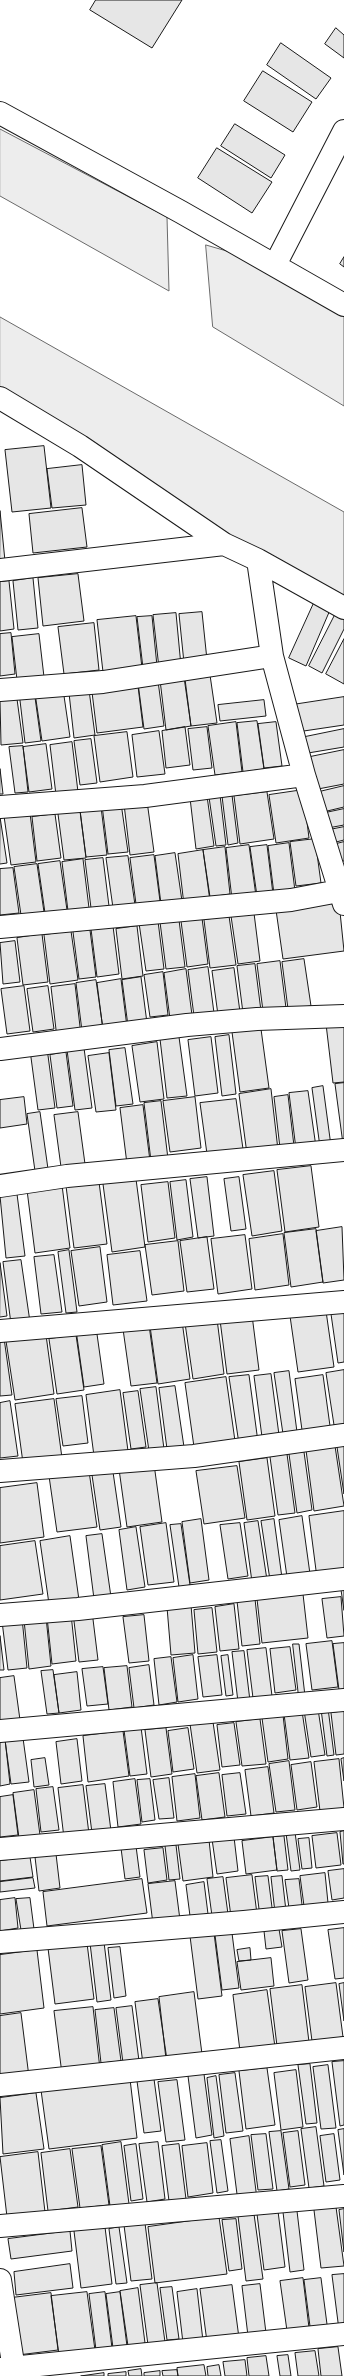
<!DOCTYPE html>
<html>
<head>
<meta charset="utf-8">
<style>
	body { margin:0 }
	canvas { display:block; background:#fff }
</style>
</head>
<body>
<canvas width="344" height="2376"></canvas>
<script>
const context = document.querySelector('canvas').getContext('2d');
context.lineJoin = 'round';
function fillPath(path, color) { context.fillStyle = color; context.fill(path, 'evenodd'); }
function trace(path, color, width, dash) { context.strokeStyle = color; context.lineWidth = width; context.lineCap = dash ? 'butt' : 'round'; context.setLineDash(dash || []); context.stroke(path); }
const built = new Path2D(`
	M0,129L167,217L169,291L0,196Z
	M206,245L275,265L344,305V406L213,327Z
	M0,317L344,512V608L0,398Z`);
const building = new Path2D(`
	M96,0H182L152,48L90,10Z
	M336,28L344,35V58L325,44Z
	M281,43L331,78L316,99L267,65Z
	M263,71L312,102L293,132L244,101Z
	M235,124L285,155L271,178L221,146Z
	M217,148L272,182L252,213L198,178Z
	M344,257V267L340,264Z
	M44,446L51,508L12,512L5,450Z
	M82,465L86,505L52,508L47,469Z
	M82,508L87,547L33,553L29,514Z
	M0,511L5,561H0Z
	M78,574L84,621L43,626L38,578Z
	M33,578L38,628L18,630L13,581Z
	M9,581L14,629L0,631V582Z
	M314,603L330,610L306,666L289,658Z
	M202,612L207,660L184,663L179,614Z
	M176,613L181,666L159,668L153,615Z
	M336,613L344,618V629L322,673L309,666Z
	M136,616L142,668L103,672L97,620Z
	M152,616L157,666L143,668L137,617Z
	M94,623L99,670L64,674L58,627Z
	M11,633L15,674L0,676V634Z
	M39,634L44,677L17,680L12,637Z
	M344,639V684L326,674Z
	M210,675L217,723L191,726L185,679Z
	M184,677L191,726L166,730L160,680Z
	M158,681L164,726L144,729L138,683Z
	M138,686L143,727L97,733L92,692Z
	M63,689L70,737L42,741L35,693Z
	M34,690L41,741L25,743L19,692Z
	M89,690L95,735L74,738L69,693Z
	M344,697V725L297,732L292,705Z
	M17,699L23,743L1,745L0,701Z
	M264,700L266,716L220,721L218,705Z
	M257,721L264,769L243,772L237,723Z
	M236,722L242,772L215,775L208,726Z
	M276,722L282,766L264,768L258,724Z
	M185,727L190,765L166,768L162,731Z
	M207,727L212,768L193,770L188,729Z
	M344,729V747L308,753L305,737Z
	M159,731L165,774L137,777L132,735Z
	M127,732L133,777L100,782L94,736Z
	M91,739L97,783L80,785L74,741Z
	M72,742L78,792L56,795L50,745Z
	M46,744L52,789L29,792L23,747Z
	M23,746L28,792L15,793L9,747Z
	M344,750V784L318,789L310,757Z
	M0,769L3,794H0Z
	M344,786V807L323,812L319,792Z
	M303,790L309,838L276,843L269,795Z
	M267,792L274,839L240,844L234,796Z
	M220,795L226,845L216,846L209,797Z
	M232,795L238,843L228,845L222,796Z
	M207,796L214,846L196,849L190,798Z
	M147,801L154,852L130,855L124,804Z
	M121,803L128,852L108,854L102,805Z
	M101,807L107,855L86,857L80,810Z
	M344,809V825L328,828L325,813Z
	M80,811L86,858L64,860L58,814Z
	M30,813L36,862L11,865L4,816Z
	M55,814L61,858L37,861L32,817Z
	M0,817L7,863L0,864Z
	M344,827V840L332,843L329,830Z
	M315,839L321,883L296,886L290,842Z
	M344,842V861L339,862L336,844Z
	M289,843L295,891L274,894L268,846Z
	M249,845L256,896L232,899L226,848Z
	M267,845L273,894L257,896L250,847Z
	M225,847L230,894L210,897L203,850Z
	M203,850L210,901L184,905L178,854Z
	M175,853L182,901L161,904L155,856Z
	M154,855L160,901L136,904L130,858Z
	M128,856L135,905L113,908L106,858Z
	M103,858L109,906L91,908L85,860Z
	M83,859L89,908L68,911L62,862Z
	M60,861L67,910L45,913L38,864Z
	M37,864L44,912L21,915L14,867Z
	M13,868L19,913L0,915V869Z
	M339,902L344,951L283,959L276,910Z
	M254,913L260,961L238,964L231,916Z
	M229,916L236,965L210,968L204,920Z
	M202,918L208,964L187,967L181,921Z
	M179,920L185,967L166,969L160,922Z
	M158,921L164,969L146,971L139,923Z
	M113,926L119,974L97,977L91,929Z
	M137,926L143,976L122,979L116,929Z
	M90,930L96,977L79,979L73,932Z
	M71,931L78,980L50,984L44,935Z
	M42,934L48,982L23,985L17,938Z
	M15,941L20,982L3,984L0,943Z
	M304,959L311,1006L288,1009L282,962Z
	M280,961L286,1008L263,1011L257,964Z
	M255,964L261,1011L243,1013L237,966Z
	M208,967L214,1013L194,1016L188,970Z
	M234,968L240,1012L218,1015L212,971Z
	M186,969L192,1015L170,1019L164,973Z
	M163,972L168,1015L150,1017L144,975Z
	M141,977L147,1023L128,1026L122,980Z
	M121,979L127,1027L103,1030L97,983Z
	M96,980L103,1029L82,1031L76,983Z
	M75,984L81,1035L57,1038L51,987Z
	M24,986L30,1031L7,1034L1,989Z
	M48,986L54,1029L33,1032L27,989Z
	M344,1022V1082L333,1083L326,1024Z
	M261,1029L269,1088L240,1092L232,1032Z
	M229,1035L236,1094L222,1096L215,1037Z
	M179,1037L187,1096L167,1098L160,1039Z
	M211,1037L218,1093L195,1096L188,1040Z
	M157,1042L164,1099L140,1102L132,1046Z
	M47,1048L55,1108L38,1110L30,1050Z
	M84,1048L92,1108L75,1110L67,1050Z
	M125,1048L133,1104L116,1106L109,1050Z
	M66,1052L73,1106L57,1108L50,1055Z
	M109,1053L116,1110L96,1112L88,1056Z
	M344,1083V1144H343L335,1084Z
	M323,1086L331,1146L320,1147L312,1088Z
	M271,1089L278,1150L247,1154L239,1094Z
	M308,1091L316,1147L296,1149L289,1093Z
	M288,1095L294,1146L280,1148L274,1097Z
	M24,1097L27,1124L0,1128V1100Z
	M195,1097L201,1148L170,1152L163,1101Z
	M236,1099L243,1149L207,1154L200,1103Z
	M161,1101L168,1159L151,1161L144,1103Z
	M143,1105L150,1161L127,1164L120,1108Z
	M40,1112L48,1169L35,1171L27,1114Z
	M78,1112L85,1164L61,1167L54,1115Z
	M311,1166L319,1227L285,1232L277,1170Z
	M274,1171L282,1231L252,1236L243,1175Z
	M207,1177L214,1236L198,1238L190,1179Z
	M239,1177L246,1229L231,1231L224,1179Z
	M136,1179L145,1247L112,1252L103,1184Z
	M186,1180L193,1237L177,1240L170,1182Z
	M99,1182L107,1244L74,1248L66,1186Z
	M168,1182L175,1238L148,1242L141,1185Z
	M62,1185L70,1248L35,1253L27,1190Z
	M17,1194L25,1256L6,1258L0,1196Z
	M342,1227L344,1280L323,1283L316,1231Z
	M316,1229L323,1282L291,1287L284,1233Z
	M283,1234L289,1285L255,1290L249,1239Z
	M245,1235L252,1289L218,1294L211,1239Z
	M207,1237L214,1289L187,1292L180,1241Z
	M178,1241L184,1291L152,1295L145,1245Z
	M100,1247L107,1302L79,1306L71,1251Z
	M69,1250L77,1312L66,1313L58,1252Z
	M140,1251L147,1301L113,1305L107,1255Z
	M54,1255L62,1312L41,1314L34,1257Z
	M21,1260L30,1322L11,1324L3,1262Z
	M0,1263L7,1316L0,1317Z
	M344,1305V1362L338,1363L330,1307Z
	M326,1311L334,1367L298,1372L290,1316Z
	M252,1315L259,1370L227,1374L220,1320Z
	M217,1319L224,1374L193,1379L185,1323Z
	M182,1321L190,1379L158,1384L150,1326Z
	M149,1325L157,1383L131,1386L123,1329Z
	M96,1327L104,1384L84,1387L76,1330Z
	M46,1335L54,1394L15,1400L6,1341Z
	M76,1335L84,1390L57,1394L49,1339Z
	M4,1338L12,1395L0,1396V1339Z
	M344,1370V1424L334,1425L326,1373Z
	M289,1371L297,1432L283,1434L274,1373Z
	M271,1374L279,1435L262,1437L254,1376Z
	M249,1375L258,1442L239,1444L229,1377Z
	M323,1375L330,1426L302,1430L295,1379Z
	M226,1377L235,1441L194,1447L185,1383Z
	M175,1386L184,1447L167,1449L159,1388Z
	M156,1387L164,1449L149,1451L140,1389Z
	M120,1390L128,1451L94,1456L86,1395Z
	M138,1391L146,1447L131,1449L123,1393Z
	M82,1396L88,1443L63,1446L56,1399Z
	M54,1399L62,1458L23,1463L15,1404Z
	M10,1401L18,1456L0,1458V1403Z
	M335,1446L344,1506L314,1511L306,1450Z
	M344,1446V1494L337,1447Z
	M304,1452L312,1510L297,1513L289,1454Z
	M287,1454L295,1513L278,1515L270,1457Z
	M267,1458L275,1516L247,1520L239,1462Z
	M154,1464L162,1522L127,1527L119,1469Z
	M237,1466L245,1518L204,1524L196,1471Z
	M89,1471L97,1527L57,1532L49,1476Z
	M113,1472L121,1527L100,1530L92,1475Z
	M37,1483L44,1537L0,1543V1488Z
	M344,1511V1574L317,1578L309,1516Z
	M302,1516L310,1574L287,1577L279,1520Z
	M201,1519L209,1580L190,1583L182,1522Z
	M274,1519L282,1578L270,1580L261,1521Z
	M258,1521L267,1580L252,1582L244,1523Z
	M166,1523L174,1582L148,1585L140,1527Z
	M240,1523L248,1576L228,1579L220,1525Z
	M181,1524L190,1585L179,1587L170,1525Z
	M136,1527L145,1587L127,1590L119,1530Z
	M102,1534L111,1597L94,1599L86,1536Z
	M70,1536L79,1600L49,1604L40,1541Z
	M35,1541L43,1594L0,1600V1546Z
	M341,1587H344V1610Z
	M303,1594L308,1638L262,1643L257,1599Z
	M341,1597L344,1636L327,1638L322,1599Z
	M255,1599L260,1644L242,1646L237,1601Z
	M234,1604L239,1649L220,1651L215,1607Z
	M191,1605L195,1653L171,1655L167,1607Z
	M212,1608L217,1652L198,1654L194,1610Z
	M92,1611L98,1660L79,1662L73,1613Z
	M71,1614L76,1661L52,1664L47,1617Z
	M144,1615L149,1661L129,1663L123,1617Z
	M46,1617L51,1666L29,1669L24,1620Z
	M22,1618L27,1668L8,1670L2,1621Z
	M0,1636L4,1670H0Z
	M332,1641L338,1687L312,1690L306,1644Z
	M344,1643V1690H339L333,1644Z
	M293,1644H299L305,1696L299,1697Z
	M290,1647L296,1690L275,1693L270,1649Z
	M266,1648L272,1696L253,1698L247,1650Z
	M244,1651L250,1701L238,1702L232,1652Z
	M193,1655L198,1699L178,1702L173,1658Z
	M217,1655L222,1695L203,1697L198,1657Z
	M228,1655L233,1695L226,1696L221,1656Z
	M171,1657L177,1702L159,1705L154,1659Z
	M149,1665L154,1705L134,1708L129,1668Z
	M127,1666L132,1707L109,1710L104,1668Z
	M103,1667L108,1704L87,1706L82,1669Z
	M53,1670L59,1713L47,1714L41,1671Z
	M77,1672L81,1710L59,1713L54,1675Z
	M14,1676L20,1720L0,1722V1678Z
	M328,1708L334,1755L327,1756L321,1709Z
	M318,1709L325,1755L311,1757L304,1710Z
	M302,1711L309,1758L290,1760L284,1714Z
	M344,1711V1754L336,1755L331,1713Z
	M283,1715L288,1759L268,1762L262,1718Z
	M260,1719L266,1764L242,1766L236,1722Z
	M213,1722L220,1770L197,1773L190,1724Z
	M234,1723L240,1765L222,1767L217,1725Z
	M141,1727L147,1774L130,1776L124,1730Z
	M166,1728L172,1774L151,1777L145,1730Z
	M188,1728L194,1769L173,1772L168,1731Z
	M123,1731L129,1776L88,1782L83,1736Z
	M23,1738L29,1782L11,1784L5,1740Z
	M5,1739L10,1784L0,1786V1740Z
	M77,1739L82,1781L61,1784L56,1742Z
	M45,1758L49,1785L34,1787L31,1760Z
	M344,1758V1781L341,1759Z
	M339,1759L344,1808L320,1811L314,1762Z
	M289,1761L295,1810L276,1812L269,1764Z
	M311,1762L317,1807L297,1810L291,1765Z
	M268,1767L274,1813L251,1816L245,1770Z
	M219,1773L225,1817L202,1820L196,1776Z
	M240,1773L246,1814L227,1816L222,1775Z
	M195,1774L200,1818L177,1821L172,1777Z
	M169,1778L174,1818L159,1819L153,1780Z
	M135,1779L141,1824L118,1827L113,1782Z
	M150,1779L155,1820L142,1822L137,1780Z
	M105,1784L111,1831L92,1833L86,1786Z
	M83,1785L89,1834L64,1838L58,1788Z
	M53,1787L59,1830L41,1832L36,1789Z
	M34,1790L40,1835L19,1838L13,1793Z
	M13,1795L18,1835L0,1837V1797Z
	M344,1831V1864H343L340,1832Z
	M295,1832L300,1870L291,1871L286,1833Z
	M337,1833L341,1865L316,1868L312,1836Z
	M284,1836L288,1870L277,1871L273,1837Z
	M234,1837L238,1871L217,1874L212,1839Z
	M273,1837L277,1870L246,1874L242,1841Z
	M309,1838L312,1868L302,1869L298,1839Z
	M209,1840L213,1877L183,1881L178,1844Z
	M176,1845L180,1879L169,1880L165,1846Z
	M136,1846L140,1877L125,1879L121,1848Z
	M163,1848L167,1880L148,1883L144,1850Z
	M56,1854L60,1888L39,1891L35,1857Z
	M30,1857L33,1877L0,1881V1861Z
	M344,1869V1898L332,1900L328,1871Z
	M325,1873L328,1903L304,1906L300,1876Z
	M252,1875L257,1914L231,1917L226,1878Z
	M268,1876L273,1915L260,1917L255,1877Z
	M282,1876L286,1911L275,1913L271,1877Z
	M223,1877L228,1914L212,1916L207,1879Z
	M33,1878L35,1888L0,1892V1882Z
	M142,1879L147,1913L47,1926L43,1892Z
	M299,1879L303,1913L290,1915L285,1880Z
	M175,1881L180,1920L153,1924L148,1884Z
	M204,1882L208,1914L190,1916L186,1885Z
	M15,1898L18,1928L0,1931V1900Z
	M30,1898L34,1929L21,1930L16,1899Z
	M344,1928V1978L335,1979L328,1930Z
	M279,1929L282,1947L266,1949L264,1931Z
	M301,1929L308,1980L289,1983L282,1931Z
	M214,1933L222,1996L198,1999L190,1936Z
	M232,1933L239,1988L222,1990L215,1935Z
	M104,1942L111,2000L97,2002L90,1943Z
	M87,1943L94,1999L55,2004L48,1948Z
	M120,1947L126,1996L114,1998L108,1948Z
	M250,1948L251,1960L239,1961L237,1950Z
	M37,1950L44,2008L0,2014V1955Z
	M271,1958L274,1986L241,1990L237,1962Z
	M336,1983L343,2037L312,2041L305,1987Z
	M344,1983V2021L339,1984Z
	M302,1985L309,2042L277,2046L270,1989Z
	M267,1990L275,2047L240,2051L233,1995Z
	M194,1992L202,2054L166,2059L159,1997Z
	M158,1999L167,2060L143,2064L135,2002Z
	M132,2006L139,2061L123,2063L116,2008Z
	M93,2007L100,2069L62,2074L54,2011Z
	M114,2008L121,2061L101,2063L95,2010Z
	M21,2013L29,2077L0,2080V2016Z
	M344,2061V2125L340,2126L332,2062Z
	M310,2064L317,2123L306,2124L298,2065Z
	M328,2065L336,2128L321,2129L313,2067Z
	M267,2068L275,2125L246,2129L239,2071Z
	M296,2070L303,2127L281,2130L274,2073Z
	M235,2073L243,2131L226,2133L219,2075Z
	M204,2074L212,2135L196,2138L188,2076Z
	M216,2076L224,2136L214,2138L207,2078Z
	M130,2079L137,2138L49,2149L41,2090Z
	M154,2079L161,2131L144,2133L137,2081Z
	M177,2080L185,2140L166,2142L158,2082Z
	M36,2093L44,2149L3,2154L0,2098Z
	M316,2127L324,2186L309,2188L301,2129Z
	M344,2129V2175L338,2130Z
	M281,2131L289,2189L277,2191L269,2132Z
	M298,2131L305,2185L290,2187L283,2133Z
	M266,2134L273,2189L258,2190L251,2135Z
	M334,2134L340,2180L326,2182L320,2136Z
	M249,2136L257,2199L238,2202L230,2139Z
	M221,2140L228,2191L217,2193L210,2141Z
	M121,2142L129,2204L110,2206L102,2145Z
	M158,2142L165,2199L147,2202L139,2144Z
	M207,2143L213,2193L188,2197L182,2146Z
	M136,2144L143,2199L131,2201L124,2146Z
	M179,2144L186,2199L169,2201L162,2146Z
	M101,2146L109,2205L80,2208L72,2149Z
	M70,2149L78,2207L48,2211L41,2153Z
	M38,2152L45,2212L7,2217L0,2157Z
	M336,2207L344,2266L321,2268L314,2210Z
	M344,2209V2252L339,2210Z
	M278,2211L285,2267L264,2270L257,2214Z
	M297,2211L304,2270L290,2272L283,2212Z
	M254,2214L263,2279L246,2281L238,2216Z
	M219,2217L227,2274L155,2283L148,2227Z
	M236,2219L242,2269L229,2271L222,2220Z
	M145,2223L152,2279L131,2281L124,2225Z
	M105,2227L112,2284L81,2288L74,2231Z
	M119,2227L127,2283L116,2284L109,2229Z
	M70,2231L72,2251L11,2259L8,2239Z
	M70,2264L73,2288L16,2295L14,2272Z
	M344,2274V2330H339L332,2275Z
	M303,2278L310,2336L288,2338L280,2281Z
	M321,2278L328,2332L311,2334L304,2280Z
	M157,2283L165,2342L148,2345L140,2285Z
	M260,2284L266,2333L248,2336L242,2286Z
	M232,2285L239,2338L207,2342L200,2289Z
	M172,2287L179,2339L167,2340L160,2288Z
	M138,2288L145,2343L128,2346L120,2291Z
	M197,2289L203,2341L183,2343L177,2292Z
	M87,2292L95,2350L59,2355L51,2296Z
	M105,2292L112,2348L96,2350L89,2294Z
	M120,2292L127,2346L113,2348L106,2294Z
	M51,2293L58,2350L18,2355L11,2298Z
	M338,2347L342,2376H321L318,2349Z
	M315,2351L319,2376H298L295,2353Z
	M288,2355L291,2376H280L277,2356Z
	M266,2356L269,2376H249L247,2358Z
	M245,2360L247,2376H225L223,2362Z
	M204,2365L206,2376H178L177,2368Z
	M219,2365L221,2376H208L207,2367Z
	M141,2369L142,2376H129L128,2371Z
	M177,2370L178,2376H163L162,2371Z
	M160,2371V2376H144V2373Z
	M126,2372V2376H108V2374Z
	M104,2373V2376H81Z`);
const minor = new Path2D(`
	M0,113L181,212L344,305
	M275,265L344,131
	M0,398L80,446L224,544L258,560L344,608
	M0,570L224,544
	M0,690L103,682L272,656L258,560
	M304,775L344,904
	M0,807L145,796L304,775L272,656
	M0,927L291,900L344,890
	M0,1049L187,1025L257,1019L344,1016
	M0,1186L67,1176L344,1150
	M0,1331L344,1302
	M0,1471L194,1456L344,1435
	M0,1615L78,1609L344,1579
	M0,1731L344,1700
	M0,1849L344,1819
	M0,1942L244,1922L344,1912
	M0,2085L344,2048
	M0,2226L344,2196
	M0,2280L15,2376
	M0,2369L344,2334`);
fillPath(built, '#ededed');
trace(built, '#6a6a6a', 1);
fillPath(building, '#e6e6e6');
trace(building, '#1a1a1a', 1);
trace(minor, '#1a1a1a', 24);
trace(minor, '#fff', 22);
</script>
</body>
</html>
